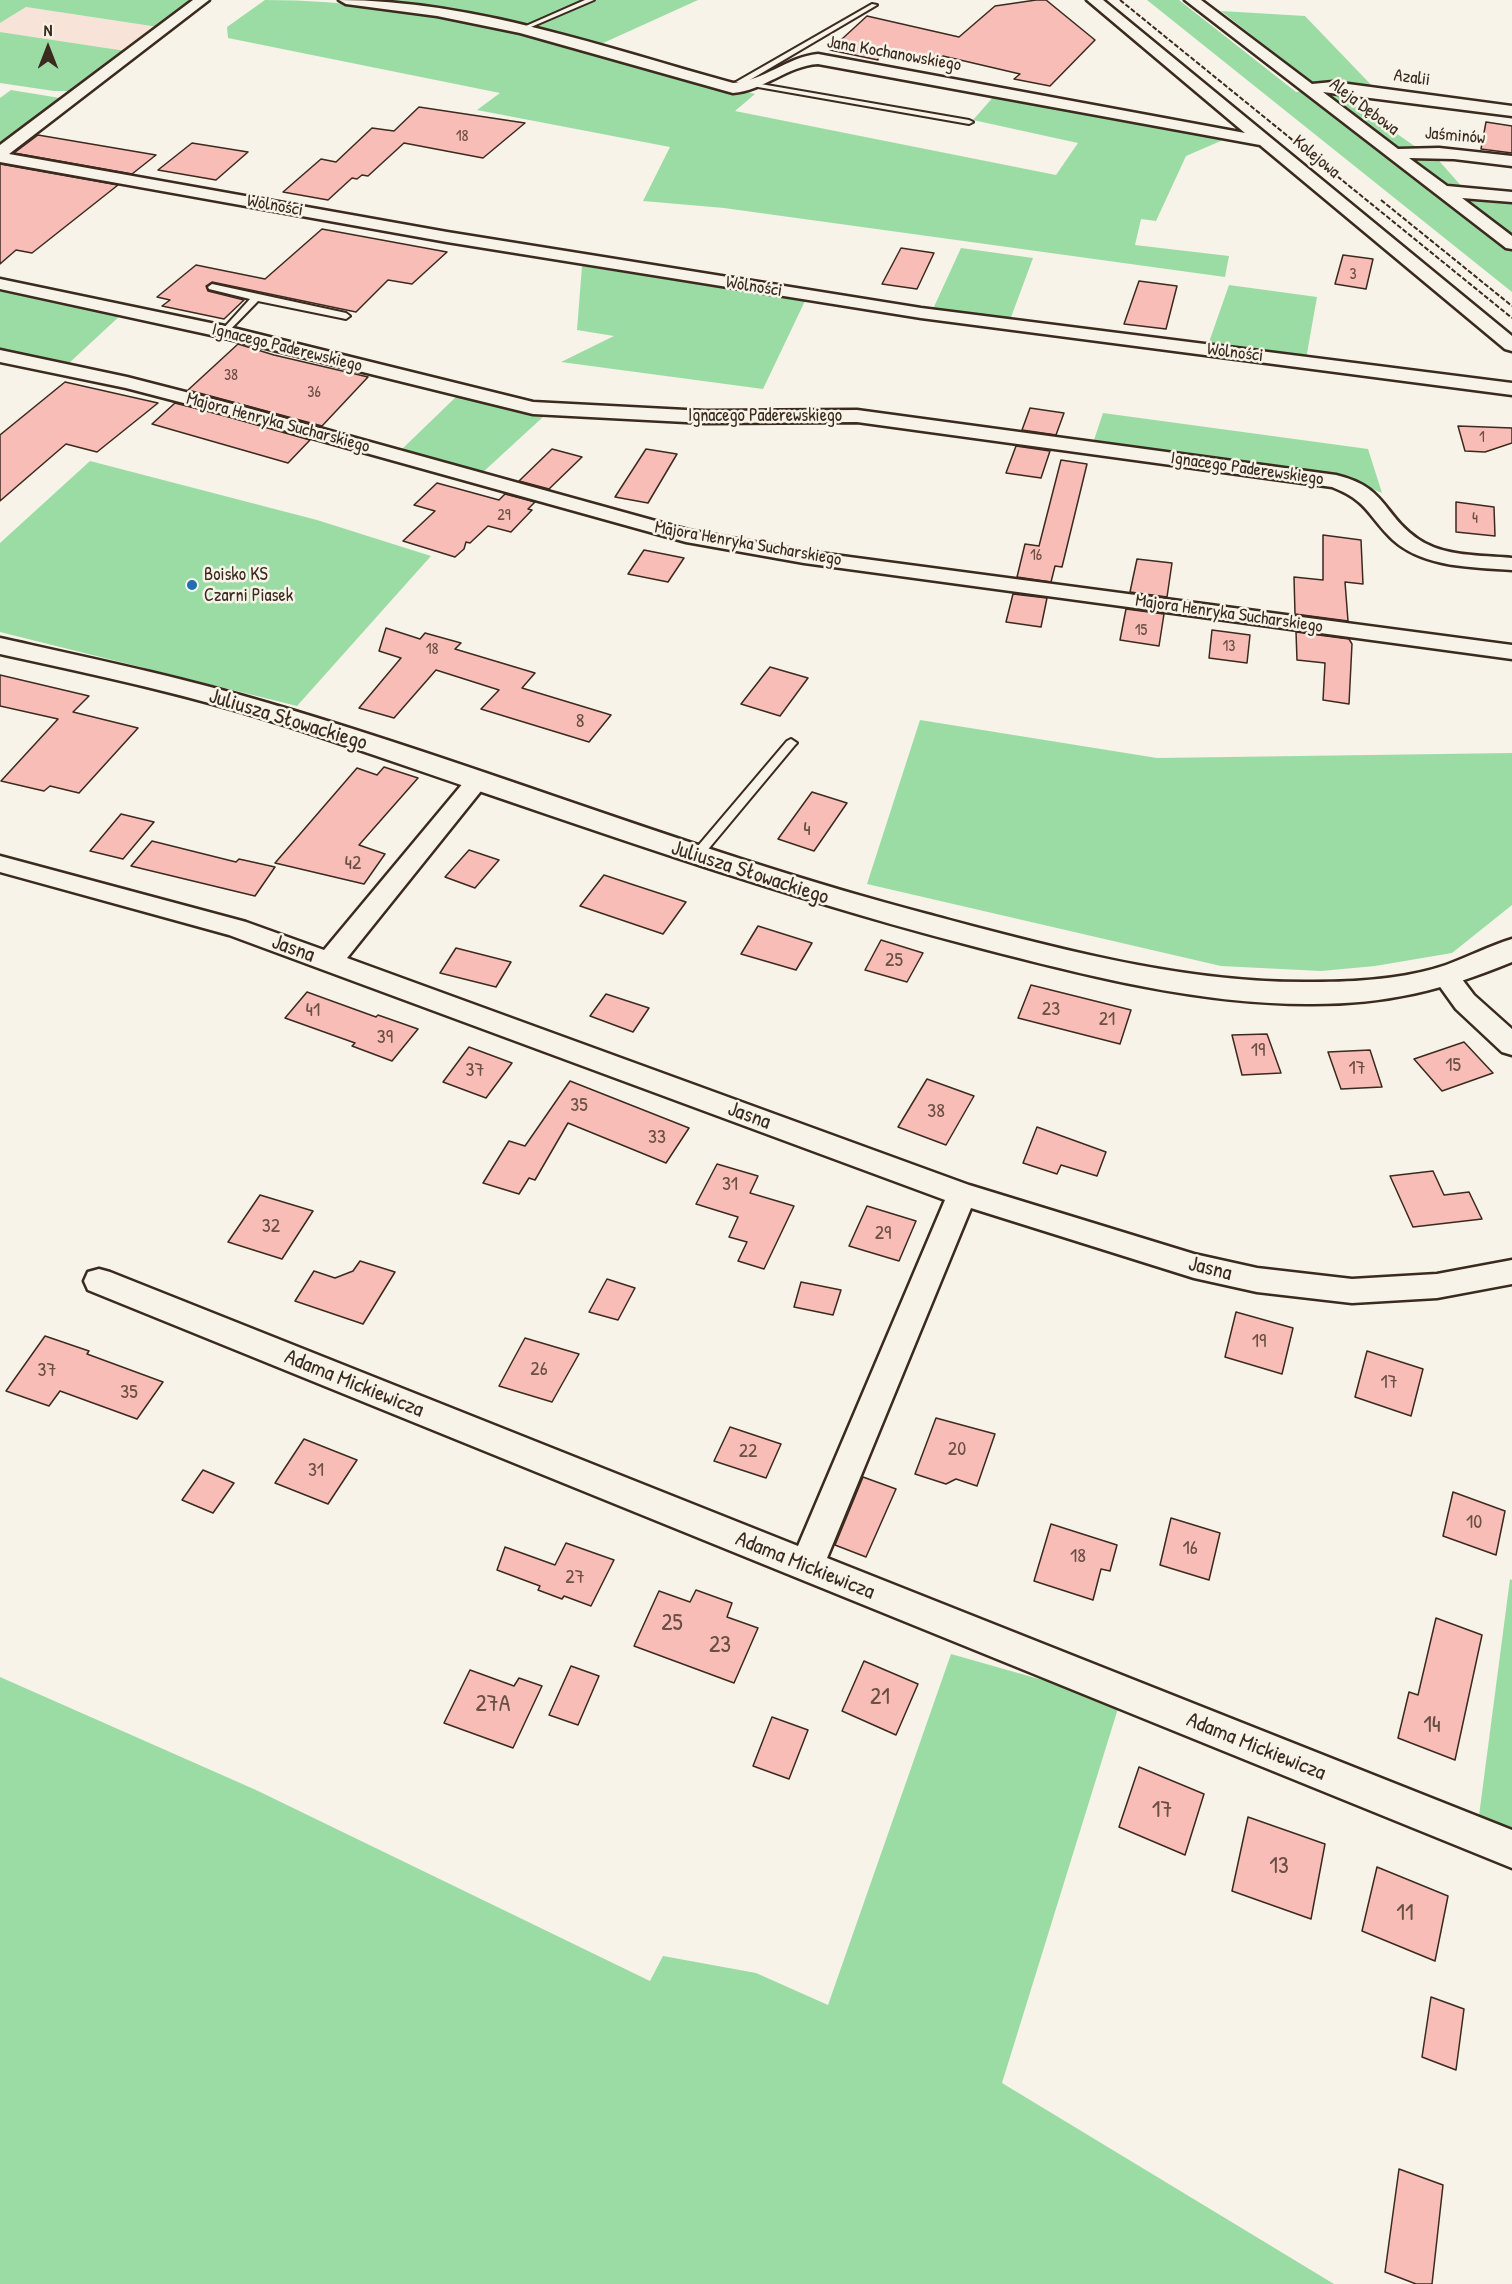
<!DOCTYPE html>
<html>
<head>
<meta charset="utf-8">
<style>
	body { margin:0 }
	#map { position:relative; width:1512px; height:2284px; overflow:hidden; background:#f7f3e8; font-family:"Patrick Hand",sans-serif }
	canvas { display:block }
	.north { position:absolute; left:18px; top:18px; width:60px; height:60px; -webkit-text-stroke:4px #f7f3e8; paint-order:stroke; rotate:0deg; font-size:16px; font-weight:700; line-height:24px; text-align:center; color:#3b2a1e }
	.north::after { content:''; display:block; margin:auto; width:21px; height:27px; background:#3b2a1e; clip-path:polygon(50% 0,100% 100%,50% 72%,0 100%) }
</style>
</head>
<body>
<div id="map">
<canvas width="1512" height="2284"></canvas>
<div class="north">N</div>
</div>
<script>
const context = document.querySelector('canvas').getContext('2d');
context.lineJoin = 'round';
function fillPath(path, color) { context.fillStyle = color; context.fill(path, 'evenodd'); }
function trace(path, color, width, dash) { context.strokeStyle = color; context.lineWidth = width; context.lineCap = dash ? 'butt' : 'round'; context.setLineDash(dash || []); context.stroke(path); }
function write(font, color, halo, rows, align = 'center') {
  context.font = font + ' "Patrick Hand",sans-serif'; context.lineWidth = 5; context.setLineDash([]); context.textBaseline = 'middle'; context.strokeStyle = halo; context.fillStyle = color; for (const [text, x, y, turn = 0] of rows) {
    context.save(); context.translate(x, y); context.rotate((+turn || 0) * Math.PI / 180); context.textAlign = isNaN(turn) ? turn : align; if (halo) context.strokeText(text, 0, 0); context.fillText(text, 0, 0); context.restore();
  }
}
const built = new Path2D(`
	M26,7L158,27L126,51L0,32V23Z`);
const green = new Path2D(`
	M0,0H194L158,27L26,7L0,23Z
	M265,0C432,0 595,52 755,94L735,111L1056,175L1078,143L973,120L995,95L1223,140L1186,156L1156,221L1141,219L1135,245L1229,256L1225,277L724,208L643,201L670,147L477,110L500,93L228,38L227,27Z
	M391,0H698L601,44Z
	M1147,0H1179L1296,92L1333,89L1413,145L1434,155L1463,188L1512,201V292Z
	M1221,11L1305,16L1377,91L1314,84Z
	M0,32L126,51L69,91H54L0,83Z
	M11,90L60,98L0,145V98Z
	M961,248L1033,258L1010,320L933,309Z
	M582,266L805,301L763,389L561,362L614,336L577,330Z
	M1229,285L1317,297L1306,359L1208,345Z
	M0,289L123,313L68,364L0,350Z
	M459,394L543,417L482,473L401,450Z
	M1103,413L1368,449L1382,493L1346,478L1093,443Z
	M90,461L317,520L431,556L297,706L0,632V543Z
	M920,720L1157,758L1512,753V905L1452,953L1375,966L1321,971L1221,966L867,884Z
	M1510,1579L1512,1580V1842L1477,1831Z
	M951,1654L1120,1702L1002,2083L1334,2284H0V1677L256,1790L650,1981L663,1956L756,1973L828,2005Z`);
const building = new Path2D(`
	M1036,0H1046L1095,40L1050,86L1014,79L1020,74L943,56L935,64L879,53L878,60L830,50L867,16L959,37L995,6Z
	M419,107L525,123L483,158L404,143L368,176L362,175L357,179L352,178L328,200L283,192L321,159L336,162L372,128L394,131Z
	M1486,122L1512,126V153L1481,149Z
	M38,135L156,155L132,174L14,153Z
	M192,143L248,152L216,180L158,170Z
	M0,164L118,185L32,253L16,250L0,264Z
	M322,229L447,252L412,284L388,280L356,312L212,282L206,286L208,291L244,300L224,319L162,306L170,300L157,297L196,265L265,279Z
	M901,248L934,253L917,289L882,284Z
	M1343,255L1373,259L1366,289L1335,284Z
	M1139,281L1177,286L1166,329L1124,324Z
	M238,344L274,355L368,377L322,426L188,390Z
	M65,382L158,403L97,452L66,444L0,501V435Z
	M175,403L225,416L310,440L288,463L152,424Z
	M1030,408L1064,413L1056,435L1022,430Z
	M1458,426L1512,428V443L1485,452L1465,451Z
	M1016,446L1050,451L1041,478L1006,473Z
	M552,449L582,457L549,489L519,481Z
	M646,449L677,454L648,503L615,497Z
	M1061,460L1087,464L1062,567L1055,566L1051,582L1017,577L1025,544L1039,546Z
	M437,483L499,500L505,494L535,502L528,509L532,510L511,532L488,526L470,543L466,542L464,549L455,557L403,541L435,511L414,505Z
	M1456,502L1494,507L1495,536L1456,532Z
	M1323,535L1361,540L1363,584L1345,582L1348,621L1295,614L1294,577L1323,580Z
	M644,550L684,558L668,582L628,574Z
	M1137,559L1172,563L1167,597L1130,592Z
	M1013,594L1047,598L1041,627L1006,622Z
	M1126,609L1164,614L1159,646L1120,640Z
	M386,628L420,639L425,633L461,643L455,649L535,673L522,688L611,715L589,742L481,709L499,690L436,670L394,718L359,708L401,658L379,651Z
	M1212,630L1250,635L1247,663L1209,658Z
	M1296,632L1349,639L1352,644L1349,704L1323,700L1325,663L1297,660Z
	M770,667L808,678L780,716L741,704Z
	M0,675L89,696L73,712L138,728L79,793L50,786L44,791L1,781L58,719L0,706Z
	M384,767L418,778L359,845L385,854L364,884L275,863L357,768L377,775Z
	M812,792L847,803L814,851L778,839Z
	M121,814L154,822L123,859L90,851Z
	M152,841L236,862L239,859L275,867L255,896L131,866Z
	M469,850L499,860L475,888L445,877Z
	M604,875L631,884L686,902L663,934L580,906Z
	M758,926L812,943L796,970L741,954Z
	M881,940L923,953L907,982L865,970Z
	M456,948L511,962L496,987L440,973Z
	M1031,985L1131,1010L1120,1044L1018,1018Z
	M307,992L376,1017L378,1015L418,1029L392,1061L352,1046L355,1043L285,1018Z
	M606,994L649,1008L633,1032L590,1016Z
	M1267,1034L1281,1073L1242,1075L1232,1035Z
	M1464,1042L1493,1073L1442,1091L1414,1059Z
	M469,1047L512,1063L486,1098L443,1082Z
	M1370,1050L1382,1087L1341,1089L1328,1052Z
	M927,1079L974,1096L946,1145L898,1127Z
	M570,1081L689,1128L666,1163L568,1123L535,1180L529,1178L519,1194L483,1183L509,1141L525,1146Z
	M1037,1127L1106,1152L1097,1176L1061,1165L1057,1174L1023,1163Z
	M717,1164L758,1176L750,1193L794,1206L764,1269L738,1261L747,1242L729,1237L738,1217L696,1204Z
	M1433,1171L1444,1195L1469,1192L1482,1219L1413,1227L1390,1176Z
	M260,1195L313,1211L282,1259L228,1242Z
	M867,1206L916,1221L899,1261L849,1246Z
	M360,1261L395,1272L363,1324L295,1301L314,1271L335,1278L353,1271Z
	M607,1279L635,1288L618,1320L589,1312Z
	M801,1282L841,1290L833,1315L794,1307Z
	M1236,1312L1293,1328L1282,1374L1225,1357Z
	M45,1336L89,1351L87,1354L163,1382L137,1419L60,1391L49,1406L6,1391Z
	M525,1338L579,1354L552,1402L499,1386Z
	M1367,1351L1423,1369L1411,1416L1355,1397Z
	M936,1418L995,1434L977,1486L956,1479L946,1484L915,1474Z
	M730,1427L781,1444L766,1478L714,1461Z
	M304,1439L357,1460L328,1504L275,1483Z
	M203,1470L234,1483L213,1513L182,1500Z
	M863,1477L896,1489L866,1557L835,1545Z
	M1453,1492L1505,1511L1496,1555L1443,1536Z
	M1171,1518L1220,1533L1209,1580L1160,1565Z
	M1051,1524L1117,1545L1110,1571L1101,1569L1093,1600L1034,1581Z
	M566,1543L614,1560L591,1606L564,1596L562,1599L538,1590L540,1586L497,1570L505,1547L555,1565Z
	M696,1590L732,1603L727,1617L758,1628L734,1683L634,1646L659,1591L690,1602Z
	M1436,1618L1482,1635L1455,1760L1398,1738L1409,1692L1418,1695Z
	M864,1661L918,1684L896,1735L842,1711Z
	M571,1666L599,1676L578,1725L549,1715Z
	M470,1670L514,1686L519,1678L542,1686L513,1748L444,1723Z
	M772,1717L808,1730L789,1779L753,1766Z
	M1139,1767L1204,1794L1185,1855L1119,1827Z
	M1248,1817L1325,1844L1311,1919L1232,1891Z
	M1377,1867L1448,1896L1435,1961L1362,1931Z
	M1431,1997L1464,2009L1456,2070L1422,2057Z
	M1399,2169L1443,2185L1432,2284H1416L1385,2272Z`);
const lane = new Path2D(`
	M585,0H594L524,30L519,29Z
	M872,4L877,5L743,84L736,82Z
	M755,83L969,120L973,122L969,124L758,87L754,85Z
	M212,284L346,313L350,316L346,319L258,301L225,335L222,334V330L250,299L209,289L208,287Z
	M791,739L797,743L795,745L700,859H692L690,856L692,853L787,741Z`);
const street = new Path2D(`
	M193,0H209L9,154L447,232L921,308L1512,383V395L921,318L447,242L0,162V145Z
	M339,0C473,0 605,48 733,83C764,81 787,57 818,54L1245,133L1087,0H1103L1512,336V351L1505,349L1260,145L818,64C787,66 765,90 733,93L520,33L437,16L346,4Z
	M1185,0H1201L1312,84L1333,82L1512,106V116L1323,92L1398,149L1439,148L1512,156V166L1454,159L1409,158L1447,186L1512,192V202L1462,198L1512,236V249L1506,248Z
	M0,279L225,326L533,402L705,411L857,410L1336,475C1387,487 1382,514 1418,539C1444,557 1481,555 1512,558V570C1473,567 1424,568 1393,540C1368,516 1368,501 1332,487L857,422L705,423L533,414L225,338L0,289Z
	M0,350L127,377L240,406L688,530L804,551L1512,645V659L804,563L686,542L226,414L126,388L0,362Z
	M477,773L485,776L489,781L485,786L347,958L969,1185L1194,1254L1257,1268L1352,1279L1437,1274L1512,1260V1284L1437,1298L1352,1303L1257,1292L1194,1278L971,1208L827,1558L1512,1830V1868L88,1290L84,1281L88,1272L99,1269L110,1272L798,1546L945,1200L229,935L0,872V856L246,922L324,950L469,776Z
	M1446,968L1455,970L1474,995L1512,1029V1055L1502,1052L1456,1009L1433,977L1437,970Z`);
const secondary = new Path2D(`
	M0,638C90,658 180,677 268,703C489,768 703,855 927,914C1052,947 1183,984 1314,982C1357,982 1405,979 1446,965C1468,957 1489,946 1512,939V962C1444,990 1387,1004 1313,1004C1201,1005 1088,976 980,948C746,888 520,803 290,727C195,696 97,675 0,654Z`);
const rail = new Path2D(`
	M1120,0L1512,318
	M1381,200L1512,306`);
const markers = [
	[192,585,6,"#1f6fb2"]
];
const farNumbernames = [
	["18",462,137],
	["3",1353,275],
	["38",231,376],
	["36",314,393],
	["1",1482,438],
	["29",504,516],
	["4",1475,519],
	["16",1036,556],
	["15",1141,631],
	["13",1229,647],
	["18",432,650]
];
const farStreetnames = [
	["Jana Kochanowskiego",894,54,10],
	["Azalii",1412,78,8],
	["Aleja Dębowa",1364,107,37],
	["Jaśminów",1455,136,5],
	["Kolejowa",1316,157,40],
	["Wolności",275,206,10],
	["Wolności",754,287,9],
	["Ignacego Paderewskiego",287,348,14],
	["Wolności",1235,353,7],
	["Ignacego Paderewskiego",765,416],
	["Majora Henryka Sucharskiego",278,423,15],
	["Ignacego Paderewskiego",1247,469,8],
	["Majora Henryka Sucharskiego",748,544,10],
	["Majora Henryka Sucharskiego",1229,614,8]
];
const farPoinames = [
	["Boisko KS",204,575],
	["Czarni Piasek",204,596]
];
const numberNames = [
	["8",580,722],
	["4",807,830],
	["42",353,864],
	["25",894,961],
	["23",1051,1010],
	["41",313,1011],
	["21",1107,1020],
	["39",385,1038],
	["19",1258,1051],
	["15",1453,1066],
	["17",1357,1069],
	["37",475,1071],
	["35",579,1106],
	["38",936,1112],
	["33",657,1138],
	["31",730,1185],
	["32",271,1227],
	["29",883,1234],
	["19",1259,1342],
	["26",539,1370],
	["37",47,1371],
	["17",1389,1383],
	["35",129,1393],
	["20",957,1450],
	["22",748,1452],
	["31",316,1471],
	["10",1474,1523],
	["16",1190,1549],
	["18",1078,1557],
	["27",575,1578]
];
const streetNames = [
	["Juliusza Słowackiego",288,720,17],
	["Juliusza Słowackiego",750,873,18],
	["Jasna",293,949,20],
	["Jasna",749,1116,20],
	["Jasna",1210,1269,14],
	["Adama Mickiewicza",354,1384,22],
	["Adama Mickiewicza",805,1566,22],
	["Adama Mickiewicza",1256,1747,22]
];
const nearNumbernames = [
	["25",672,1624],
	["23",720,1646],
	["21",880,1698],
	["27A",493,1705],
	["14",1432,1726],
	["17",1162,1811],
	["13",1279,1867],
	["11",1405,1914]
];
fillPath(built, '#f8e3d9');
fillPath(green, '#9bdca5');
fillPath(building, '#f9bdb7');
trace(building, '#3b2a1e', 1.5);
trace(lane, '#3b2a1e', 4);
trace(street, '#3b2a1e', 5);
trace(secondary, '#3b2a1e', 5);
fillPath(lane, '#f7f3e8');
fillPath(street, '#f7f3e8');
fillPath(secondary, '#f7f3e8');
trace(rail, '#3b2a1e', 2, [5, 2]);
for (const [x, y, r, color] of markers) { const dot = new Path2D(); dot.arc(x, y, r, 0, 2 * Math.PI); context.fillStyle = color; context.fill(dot); trace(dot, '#f7f3e8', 2); }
write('16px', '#6a4f44', null, farNumbernames);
write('18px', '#3b2a1e', '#f7f3e8', farStreetnames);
write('18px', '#3b2a1e', '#f7f3e8', farPoinames, 'left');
write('20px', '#6a4f44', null, numberNames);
write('22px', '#3b2a1e', '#f7f3e8', streetNames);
write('24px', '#6a4f44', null, nearNumbernames);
</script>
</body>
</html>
